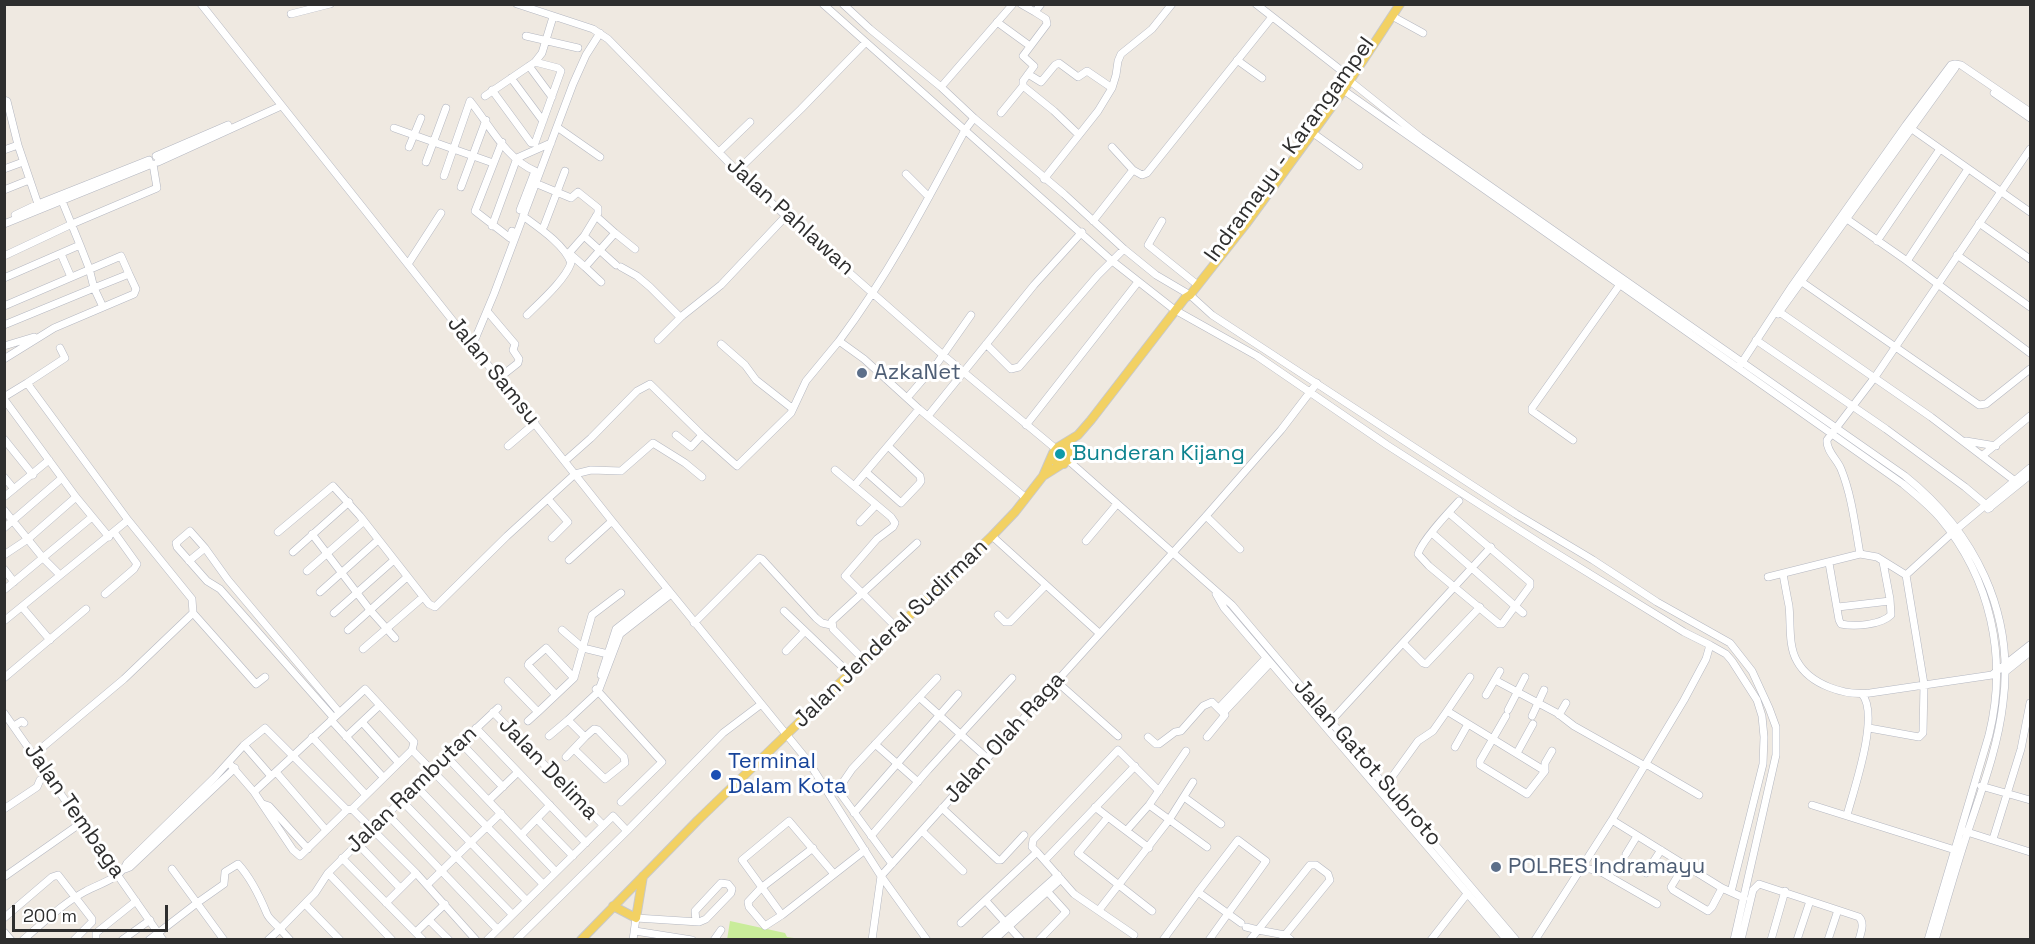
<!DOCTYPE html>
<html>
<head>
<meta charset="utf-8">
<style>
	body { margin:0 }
	#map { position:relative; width:2035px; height:944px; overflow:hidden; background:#efe9e1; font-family:"Space Grotesk",sans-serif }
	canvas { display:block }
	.frame { position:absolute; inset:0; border:6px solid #2e2e2e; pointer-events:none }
	.scale { position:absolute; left:12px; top:905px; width:156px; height:27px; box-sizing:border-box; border:3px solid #2e2e2e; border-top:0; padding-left:8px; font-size:18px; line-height:21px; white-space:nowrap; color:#2e2e2e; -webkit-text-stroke:4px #fff; paint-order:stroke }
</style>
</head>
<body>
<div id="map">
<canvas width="2035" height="944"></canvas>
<div class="frame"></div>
<div class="scale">200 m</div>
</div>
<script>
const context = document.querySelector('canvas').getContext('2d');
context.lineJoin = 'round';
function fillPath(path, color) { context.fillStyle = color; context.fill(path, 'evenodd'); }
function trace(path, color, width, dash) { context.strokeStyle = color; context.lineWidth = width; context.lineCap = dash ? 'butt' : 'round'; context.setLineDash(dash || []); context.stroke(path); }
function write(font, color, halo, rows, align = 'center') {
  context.font = font + ' "Space Grotesk",sans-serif'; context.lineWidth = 6; context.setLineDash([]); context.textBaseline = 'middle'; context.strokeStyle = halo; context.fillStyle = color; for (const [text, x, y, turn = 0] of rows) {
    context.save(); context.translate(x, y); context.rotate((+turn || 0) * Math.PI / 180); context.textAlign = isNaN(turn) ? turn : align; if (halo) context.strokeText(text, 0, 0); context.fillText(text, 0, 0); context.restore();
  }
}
const pitch = new Path2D(`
	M730,921L785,933L787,937L801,939L727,940Z`);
const minor = new Path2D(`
	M201,4L612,521L808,761L881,876L927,940
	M517,4L593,29L608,39L737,171L811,239L943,355L1056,449
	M823,4L1111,260L1176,311
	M843,4L870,29L941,87L974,118L1064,194L1124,249L1156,275L1190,295L1212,315L1516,514L1593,560L1657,602L1730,643L1752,671L1769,708L1776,727V755L1734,940
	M1021,4L1035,12
	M1041,4L1035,12L1046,19L1047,24L1023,56L1034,66L1023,81V86L1054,111L1079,135L1098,111L1112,88L1116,75L1118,61L1121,54L1152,29L1172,4
	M1256,4L1347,75L1350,81L1420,137L1905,476C1975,532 2015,613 2003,703C1998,747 1982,789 1968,831C1956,867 1946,903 1935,940
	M291,14L330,4
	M1392,16L1423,33
	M997,22L1030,46
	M526,36L578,48
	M1237,60L1262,78
	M529,66L552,97
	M1028,74L1041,82L1055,65L1059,63L1078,77L1087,71L1112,88
	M511,78L543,121
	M941,87L1013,4
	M1339,87L1903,484C1916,495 1929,505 1940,518C1991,579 2008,658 1989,735L1928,940
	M492,90L531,143H535L561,71L558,68L535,62
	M1994,93L2030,118
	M485,96L535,62L542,53L553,17
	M4,100L7,101L18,145
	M470,101C489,124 506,159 535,171L520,210
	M1001,113L1023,86
	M974,118L965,130C926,203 889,274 839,341L864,359L919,409L1026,498
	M557,127L600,157
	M1909,127L2030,212
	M394,128L493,163
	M1313,133L1359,166
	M502,142L475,211L510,238L512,231
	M409,147L421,118
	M1112,147L1133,170
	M4,150L18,145L39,207
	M719,152L750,122
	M156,156L228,125
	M158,162L281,106
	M426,162L446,108
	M4,169L23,162
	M737,171L801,109L865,43
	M906,174L929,197
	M444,176L470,101
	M1044,179L1079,135
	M535,183L571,198L578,192L598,208V213L584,236L569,253L585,267L615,233
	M461,187L486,120
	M4,190L29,180
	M15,215L38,204L149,160
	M523,216C538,227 565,245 571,263C565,280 540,302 527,315
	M596,216L615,233L635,249
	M1844,217L1907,261L2030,353
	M1093,221L1133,170L1142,175L1147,173L1272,17
	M1162,221L1148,245L1194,282
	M1979,223L2030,259
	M4,224L152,164
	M492,226L517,158L551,143
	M544,226L565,171
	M584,236L616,265
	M1877,241L1940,149
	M61,254L71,277
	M1957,255L2030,307
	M4,256L72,224L157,188L153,164
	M1907,261L1968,169
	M408,264L441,213
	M585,267L601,282
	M621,267L637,276L650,287L679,316H682
	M4,278L80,245L60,196
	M1799,280L1979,405L1986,404L2030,369
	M4,306L121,256L129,274L94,288L103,307
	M1175,310L1257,356L1387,445L1543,545L1684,632L1710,645L1706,659L1684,700L1612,820L1722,888L1744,898
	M487,311L515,344L513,350L519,359L518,363L499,378
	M1778,311L1931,417L2015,481
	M1778,314L1955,68
	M4,325L94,288L89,268L80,245
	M658,340L682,316L721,285L786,216
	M1756,340L1886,429L1965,487L1990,508
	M473,344L494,294L573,84L586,55L600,33
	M721,344L745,365L756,380L793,409
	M986,344L1011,369L1019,367L1098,275L1124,249
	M4,346L34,337
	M4,359L54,328L134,294L136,289L129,274
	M1739,367L1792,286L1906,125L1951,65L1955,64L1961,65L2030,112
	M4,397L27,383
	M907,398L938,362L971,315
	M4,399L76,497L109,537
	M928,416L1034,285L1082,232
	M1026,425L1138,282
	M676,435L691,447L702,435
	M4,439L33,475
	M1573,440L1532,411V408L1621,283
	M1966,441L1996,446
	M508,446L535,423
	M1982,456L2030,416
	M565,461L591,438L637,391L650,384L702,435L737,466L791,413L806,381L839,341
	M1069,461L1232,605L1516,940
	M835,470L891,517L895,523L893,527L877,539L845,576L897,628
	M866,472L901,503L919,484L921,481L920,476L888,446
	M4,477L14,489
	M854,486L919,409
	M4,497L49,460
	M548,499L568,522L552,538
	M1988,509L2030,475
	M4,510L43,558L60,575
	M1449,513L1530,582V586L1502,624H1499L1429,566L1418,554C1422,540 1448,513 1459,501
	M1206,516L1240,549
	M128,520L192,599L193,613
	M860,522L876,505
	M4,528L62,478
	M278,532L333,486L360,516L429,604L435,607L507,536L575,474L591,470L621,471L653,443L685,463L702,477
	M1432,533L1523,613
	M312,534L370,610L395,638
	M992,536L1099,633
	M1086,541L1117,504
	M205,548L190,531L176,543L177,547L207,581L220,589L333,717
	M293,552L349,502
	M1860,554C1855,526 1852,496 1841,469C1837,459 1826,451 1827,440L1875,377L2030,149
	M4,555L28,539L76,497
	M569,560L612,521
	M189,561L205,548L228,580L339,712
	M1829,563L1839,620L1841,624C1854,627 1881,625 1891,615L1890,599L1883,562
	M4,569L14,582
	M307,571L364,521
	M1783,574C1785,585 1787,596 1789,606C1791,623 1788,646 1797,661C1810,685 1845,696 1870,693L1992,675L2030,645
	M1768,577L1860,554L1877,557L1906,575L1952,533L2030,468
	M4,590L92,517
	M320,592L378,540
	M105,594L134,569L137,564L114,532
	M1216,594L1224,608L1507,940
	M22,607L50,640
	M1838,607L1890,601
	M784,611L850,674
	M334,613L394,560
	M998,615L1005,622H1010L1046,585
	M4,621L128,520L27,383L65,358L60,348
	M694,623L759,558L762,559L816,618L822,623L831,625
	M348,630L407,577
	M562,630L583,648L612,655
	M1403,643L1423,663L1426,664L1480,607
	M1710,645L1726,654L1732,661L1757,700L1762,716L1764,737L1763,764L1731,892
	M363,649L423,597
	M786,651L805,631
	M864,660L833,629L832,621L917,543
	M2005,672L2030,652
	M601,675L616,629L667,589
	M4,678L86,609
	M1495,680L1557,713L1574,726L1645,766
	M508,681L538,712L574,678L592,615L621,593
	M1056,681L1118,736
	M596,689L662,762L621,802
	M556,695L528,665L529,663L546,648L574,678
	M1486,695L1500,671
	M919,697L987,758
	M1219,708L1266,658
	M1508,710L1525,677
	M1447,711L1470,677
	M493,712L603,825
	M1224,712L1270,663
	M4,713L163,940
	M1559,715L1566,703
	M1506,716L1480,761V765L1527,794L1545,771
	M1532,716L1544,690
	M331,720L383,777
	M528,721L538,712
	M1331,721L1491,547
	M362,722L398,762
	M14,726L22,721L24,723
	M476,728L586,843
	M1869,728L1919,737L1923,733L1924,684L1906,575
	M549,736L568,720
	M312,737L366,795
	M346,737L380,705
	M1148,737L1156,744H1159L1175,732L1181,731L1203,706L1212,702L1225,715L1207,737
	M461,743L503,787
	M875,744L918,782
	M244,745L271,776
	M1455,747L1468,724
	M574,749L605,779L625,763L624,757L598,730L594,729L585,737
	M412,750L543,884
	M1517,753L1533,724
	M36,756L44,746L124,679L193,613L256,684L265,677
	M446,756L556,872
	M566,757L585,737L568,720L598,692L620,634L671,594
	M229,763L254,792L365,689L414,742L412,750L352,809L347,810L300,856L293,850L254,792
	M1646,764L1699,795
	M276,772L326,830
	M416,786L526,900
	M1981,786L2030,800
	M1384,788L1418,741L1433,731L1447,711L1545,771V763L1552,751
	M1184,797L1221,824
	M401,800L512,914
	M489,800L518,772
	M263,804L269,806L308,849
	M1149,805L1207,847
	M1812,805L1955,850
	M1095,807L1108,817L1078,853L1152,911
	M942,808L998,860H1001L1024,835
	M4,809L37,787L40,780L50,775
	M352,809L416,873L476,940
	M854,813L958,694
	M387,814L497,929
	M1847,815C1854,789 1880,715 1862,694
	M1108,817L1149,848
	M537,819L573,856
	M1127,830L1149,805L1186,751
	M627,831L723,733L760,705
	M922,831L963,871
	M1964,831L2030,852
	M522,834L550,805
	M871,836L928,770L1012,678
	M1993,839L2021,749L2030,703
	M357,843L400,888
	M813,848L761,888L748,902L749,907L765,926L782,915L865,850
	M1037,852L1032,847L1033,840L1118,750L1159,791
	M1626,854L1637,836
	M342,858L423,940
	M1045,860L1135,766
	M892,864L840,793L839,788L852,769L937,678
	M1685,864L1671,887L1673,890L1708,911L1712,907L1722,888
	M1583,867L1603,873L1657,904
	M125,869L130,867L235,768
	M328,873L392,940
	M1646,873L1661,850
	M4,877L81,823
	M427,885L501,813
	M986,901L1021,940
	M386,903L416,873
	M305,904L340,940
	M1099,910L1169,820L1193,782
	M782,915L742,860L789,821L834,874
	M4,918L52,877L58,875L92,919V922L74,940
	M429,920L449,940
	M961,923L1037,852L1074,894L1134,935
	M1246,927L1258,930L1250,940
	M635,931L692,940
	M4,932L11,940
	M416,932L445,904
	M23,940C43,923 63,903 86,891C99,884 121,878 127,863L215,777L244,745L265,728L347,810
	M96,940V933L136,901
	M122,940L150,920
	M149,940L197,903L172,869
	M224,940L197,903L224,884L225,872L238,864C251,878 260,897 267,914C269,919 276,924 280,929L268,940
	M290,940L280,929L315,893L328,873L431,771L498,708
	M487,940L611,818L613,816L627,831L516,940
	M633,940L636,918L699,922L706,919L731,893L732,889L728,884L721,883L695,911L696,921
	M714,940L721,930
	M872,940L881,876L1206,516L1281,430L1317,383
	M985,940L1058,875
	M994,940L1061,879
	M1039,940L1066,912L1047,891
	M1163,940L1198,892
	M1209,940C1228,913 1247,888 1266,861L1238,840L1198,892L1241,923
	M1282,940L1285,935L1258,930L1310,865H1316L1328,874L1330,880L1285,935L1291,940
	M1431,940L1467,894
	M1535,940L1612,820
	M1741,940L1753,890L1759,884L1859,917C1865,923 1861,932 1859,940
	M1771,940L1785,891
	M1797,940L1810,901
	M1828,940L1838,910`);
const major = new Path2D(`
	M1060,446L1078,435L1091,420L1185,298L1190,295L1246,224L1341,94L1400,4
	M1043,476L1070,459C1072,451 1066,445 1058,447L1053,453V459L1057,463L1064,464
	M613,906L636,918L643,876
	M581,940L698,820L992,536L1015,512L1043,476L1053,453`);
const markers = [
	[862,373,6,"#5c6f8a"],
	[1060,454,6,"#0f9aa8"],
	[716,775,6,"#1a4fb4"],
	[1496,867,6,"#5c6f8a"]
];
const streetNames = [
	["Indramayu - Karangampel",1290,150,-54],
	["Jalan Pahlawan",790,217,42],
	["Jalan Samsu",493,371,51],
	["Jalan Jenderal Sudirman",891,634,-44],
	["Jalan Olah Raga",1005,738,-48],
	["Jalan Gatot Subroto",1367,763,49],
	["Jalan Delima",548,769,46],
	["Jalan Rambutan",412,790,-44],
	["Jalan Tembaga",74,811,55]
];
const serviceNames = [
	["AzkaNet",874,373],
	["POLRES Indramayu",1508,867]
];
const cultureNames = [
	["Bunderan Kijang",1072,454]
];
const transitNames = [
	["Terminal",728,762],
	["Dalam Kota",728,787]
];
fillPath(pitch, '#c9ec9a');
trace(minor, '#b4b7c1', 8);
trace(major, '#c9c9c9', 10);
trace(minor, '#fff', 7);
trace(major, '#f2d163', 8);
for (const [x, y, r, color] of markers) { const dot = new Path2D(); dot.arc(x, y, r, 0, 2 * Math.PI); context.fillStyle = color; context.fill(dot); trace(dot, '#fff', 2); }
write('22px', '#2e2e2e', '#fff', streetNames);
write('22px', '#4e5e75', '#fff', serviceNames, 'left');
write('22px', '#0d838f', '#fff', cultureNames, 'left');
write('22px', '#164399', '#fff', transitNames, 'left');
</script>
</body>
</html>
